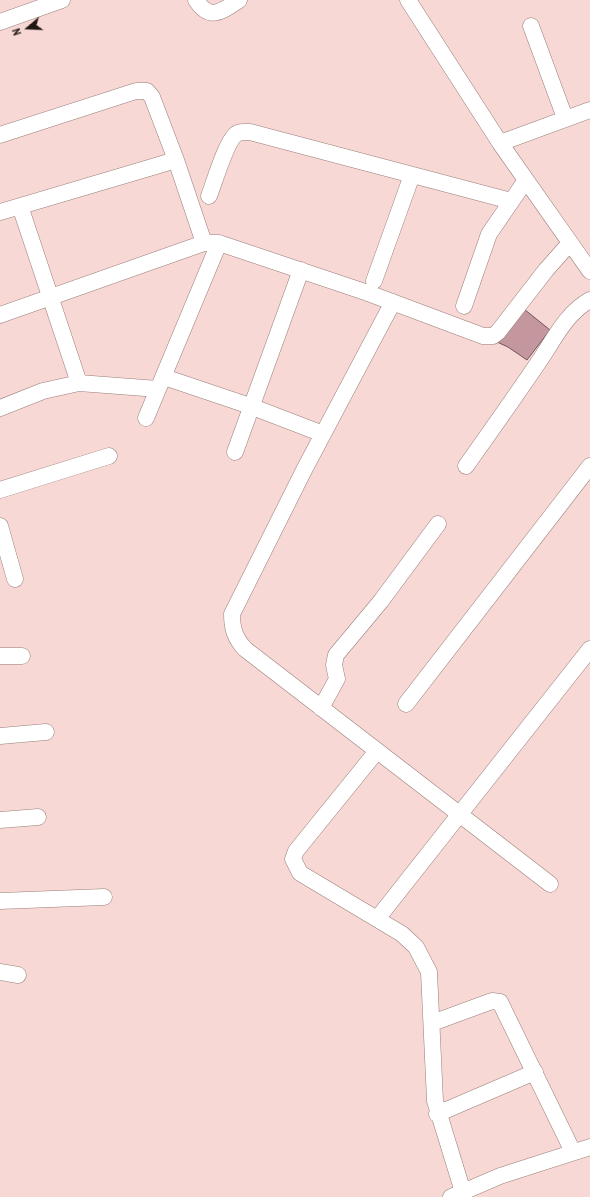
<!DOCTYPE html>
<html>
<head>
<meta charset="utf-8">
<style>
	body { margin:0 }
	#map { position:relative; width:590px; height:1197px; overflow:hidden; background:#f7d8d4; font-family:"Archivo Narrow",sans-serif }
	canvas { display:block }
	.north { position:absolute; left:8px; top:8px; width:40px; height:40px; -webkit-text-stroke:3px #f7d8d4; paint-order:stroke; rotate:251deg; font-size:11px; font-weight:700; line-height:16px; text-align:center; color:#201614 }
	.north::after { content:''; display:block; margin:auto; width:14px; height:18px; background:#201614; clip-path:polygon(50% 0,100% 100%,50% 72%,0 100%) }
</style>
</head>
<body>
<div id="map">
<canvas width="590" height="1197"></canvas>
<div class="north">N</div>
</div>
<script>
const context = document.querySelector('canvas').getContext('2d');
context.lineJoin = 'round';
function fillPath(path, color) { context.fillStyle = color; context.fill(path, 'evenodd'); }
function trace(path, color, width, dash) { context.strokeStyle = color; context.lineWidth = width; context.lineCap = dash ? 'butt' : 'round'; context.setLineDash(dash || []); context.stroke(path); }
const building = new Path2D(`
	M519,305L550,330L527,360L508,347L497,342Z`);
const minor = new Path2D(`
	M196,0C210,22 222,11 239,0
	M408,0L500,143L590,271
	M0,22L62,0
	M531,26L565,118
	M0,135L136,91H147L152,97L176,160L204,243
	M500,143L590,110
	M209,196C214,183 226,143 235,135C239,131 245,132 250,132L511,201
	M20,206L79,383
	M0,212L176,160
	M374,281L412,175
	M393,302L304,470L232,614C232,629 235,638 245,649L550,884
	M464,306L489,234L526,180
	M0,315L204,243H219L368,293L483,336H493L498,332L546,270L570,243
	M164,377L250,406L323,434
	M0,408L43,391L79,383L158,389
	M146,418L219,243
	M235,452L301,270
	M466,466C490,432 515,397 538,363C554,340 565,314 590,300
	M0,490L109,456
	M0,526L15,579
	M0,656H22
	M406,704L590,466
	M321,708L337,679L334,665L336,655L381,601L438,524
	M0,736L46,732
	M377,751L296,851L293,859L300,873L402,934L416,947L429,972L435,1101L463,1192
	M0,820L38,817
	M0,901L104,897
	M377,919L590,649
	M0,972L18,975
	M432,1023L492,1001L500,1002L573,1152
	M437,1114L535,1072
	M451,1197L500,1176L590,1147`);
fillPath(building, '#c4969e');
trace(building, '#6f555a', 1);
trace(minor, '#9a7e7a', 17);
trace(minor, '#fff', 16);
</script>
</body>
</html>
